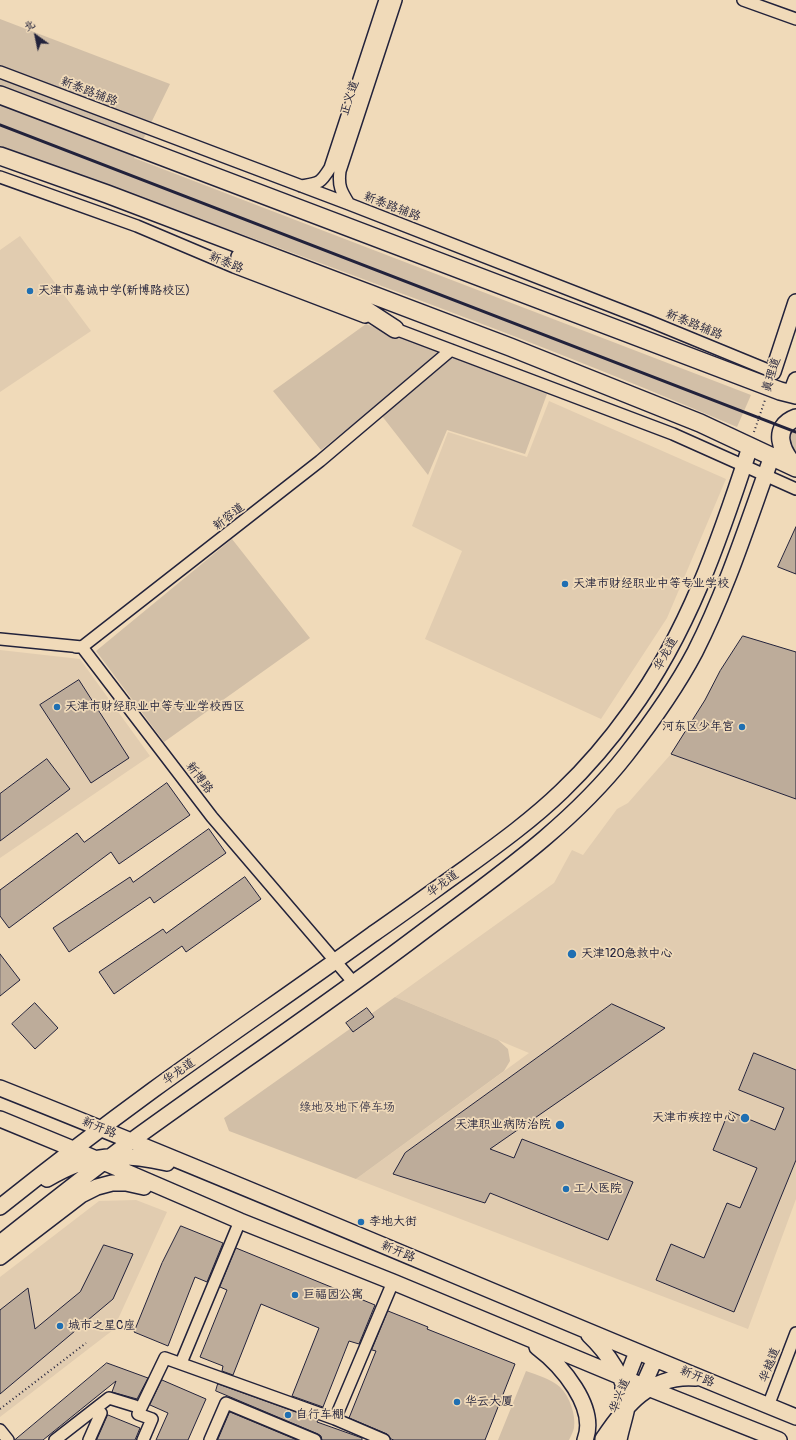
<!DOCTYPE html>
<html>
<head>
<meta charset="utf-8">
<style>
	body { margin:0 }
	#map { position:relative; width:796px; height:1440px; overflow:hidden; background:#f0dab9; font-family:Pangolin,"LXGW WenKai TC",sans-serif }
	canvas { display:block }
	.north { position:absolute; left:16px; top:16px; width:40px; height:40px; -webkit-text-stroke:3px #f0dab9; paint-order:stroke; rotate:327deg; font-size:11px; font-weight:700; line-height:16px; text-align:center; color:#22223b }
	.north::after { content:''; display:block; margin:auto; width:14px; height:18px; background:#22223b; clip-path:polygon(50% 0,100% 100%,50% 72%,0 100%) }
</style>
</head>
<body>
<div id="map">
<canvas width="796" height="1440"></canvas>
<div class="north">北</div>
</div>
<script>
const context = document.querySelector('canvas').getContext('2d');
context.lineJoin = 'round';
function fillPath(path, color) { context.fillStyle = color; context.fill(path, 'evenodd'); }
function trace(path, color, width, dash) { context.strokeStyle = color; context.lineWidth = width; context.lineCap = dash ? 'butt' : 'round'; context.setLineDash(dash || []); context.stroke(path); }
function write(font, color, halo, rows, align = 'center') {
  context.font = font + ' Pangolin,"LXGW WenKai TC",sans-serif'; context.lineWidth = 3.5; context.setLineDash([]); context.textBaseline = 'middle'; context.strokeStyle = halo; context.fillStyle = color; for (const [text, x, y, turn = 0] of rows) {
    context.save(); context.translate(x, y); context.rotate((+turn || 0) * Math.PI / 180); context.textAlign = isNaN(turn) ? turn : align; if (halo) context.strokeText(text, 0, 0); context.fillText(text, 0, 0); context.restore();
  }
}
const built = new Path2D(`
	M20,236L91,331L0,392V250Z
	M549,401L726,479L667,618L601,719L425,639L462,551L412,526L448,432L527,457Z
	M0,650L80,659L150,756L0,858Z
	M671,754L796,799V1199L748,1329L356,1179L529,1053L395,997L554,883L572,850L583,855L617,809L628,803Z
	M136,1200L167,1212L113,1330L0,1417V1277L99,1201Z`);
const green = new Path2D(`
	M0,19L170,84L134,158L751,395L737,427C495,323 247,237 0,146Z
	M366,324L547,394L525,454L447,430L428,475L375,407L321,450L273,391Z
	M793,428H796V456L787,446Z
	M232,539L310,638L164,742L96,651Z
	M395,997L498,1040L508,1049L510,1061L504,1071L356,1179L229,1131L224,1118Z
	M526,1371C537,1375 551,1379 560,1387C570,1397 576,1415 574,1428C573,1432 571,1436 569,1440H498Z`);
const building = new Path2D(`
	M796,527V574L778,567Z
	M743,636L796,652V799L671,754L705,700L720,671Z
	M79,680L129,758L91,783L40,705Z
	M47,759L70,789L0,841V794Z
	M167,783L190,815L119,864L111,852L9,928L0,916V890L77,833L84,842Z
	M209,829L226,853L154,903L150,897L69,952L53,928L130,877L133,882Z
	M245,877L261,899L186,952L182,946L114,994L99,972L163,929L166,933Z
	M0,954L20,980L0,996Z
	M35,1003L58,1028L35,1049L12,1024Z
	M612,1004L665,1028L490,1149L514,1158L522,1139L633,1182L608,1240L490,1193L485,1203L393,1174L405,1153Z
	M367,1008L374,1017L353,1032L346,1023Z
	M754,1053L796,1070V1160L734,1312L656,1280L671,1244L704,1258L727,1203L740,1208L757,1168L713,1150L729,1111L775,1130L784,1108L739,1090Z
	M181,1226L223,1243L207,1282L195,1277L168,1346L134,1332L162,1263Z
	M104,1245L133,1254L113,1299L0,1394V1310L28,1288L35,1329L80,1292Z
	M236,1248L375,1305L359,1344L349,1341L323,1407L292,1396L319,1328L261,1304L233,1375L222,1371L223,1366L200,1357L227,1290L220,1287Z
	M388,1311L428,1327L427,1329L515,1364L485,1440H394L391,1439L387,1434L349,1418L376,1351L372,1350Z
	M107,1363L148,1378L137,1399L112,1392L116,1381L43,1440H15Z
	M162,1380L206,1399L188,1440H156L168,1413L150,1405Z
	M218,1384L318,1420L317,1422L362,1438V1440H322L321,1436L318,1434L216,1391Z
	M230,1412L297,1440H218Z
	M108,1415L140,1428L135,1440H97Z`);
const path = new Path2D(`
	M754,432L765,400
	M0,1409L86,1343`);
const minor = new Path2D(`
	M743,0L796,19
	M0,72L349,204L649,321L773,372
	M0,177L137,226L234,267L365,317
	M301,186C319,183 320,184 330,168L385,0
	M349,204C341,191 338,186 340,171L396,0
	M390,327L673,434L796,489
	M0,639L82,647L320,461L451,350
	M76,647H82L212,817L354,983
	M181,1363L240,1221
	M768,1406L796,1333
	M335,1419L384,1440
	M0,1430L8,1440
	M55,1440L109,1398L135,1406
	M89,1440L101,1413
	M143,1440L152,1419L138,1414L165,1358L335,1419L393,1282
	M210,1440L226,1403L315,1440`);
const major = new Path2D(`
	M773,372L796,302
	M791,393L796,380
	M0,1088C267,1194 530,1309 796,1417
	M0,1119L73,1149L240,1221L393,1282L643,1386L779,1440
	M47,1179C92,1153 117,1152 167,1163
	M0,1207C50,1167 101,1128 153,1090C226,1037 300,987 373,934C405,912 436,889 467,867C500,843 533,819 562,791C587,767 610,740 630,712C688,633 720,539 750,447
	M0,1243C43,1209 86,1175 130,1142C225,1073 322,1008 416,937C490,881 568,829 626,755C651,723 676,688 695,652C727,589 748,522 772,456
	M0,1257L81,1195L97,1187L112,1183H126L144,1187
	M589,1335C605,1350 630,1383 627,1407C625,1418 621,1429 619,1440
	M537,1347C561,1365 598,1407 585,1440
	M623,1388L637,1352
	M639,1395L655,1359
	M603,1439C625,1406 650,1374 696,1378`);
const highway = new Path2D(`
	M0,95L780,391L796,395
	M0,156L107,194L510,347L700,423L796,468
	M240,257L347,300L369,312L395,329
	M795,466C781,452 771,427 796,418`);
const rail = new Path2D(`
	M0,125L796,432`);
const markers = [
	[30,291,4,"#1f6fb2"],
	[565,584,4,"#1f6fb2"],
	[57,707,4,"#1f6fb2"],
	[742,727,4,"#1f6fb2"],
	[572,954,5,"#1f6fb2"],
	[745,1118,5,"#1f6fb2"],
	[560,1125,5,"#1f6fb2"],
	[566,1189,4,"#1f6fb2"],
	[361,1222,4,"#1f6fb2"],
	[295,1295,4,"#1f6fb2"],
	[60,1326,4,"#1f6fb2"],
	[457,1402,4,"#1f6fb2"],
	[288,1415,4,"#1f6fb2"]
];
const streetNames = [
	["新泰路辅路",89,92,21],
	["正义道",350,98,-72],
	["新泰路辅路",392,207,21],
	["新泰路",226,263,22],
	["新泰路辅路",694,325,22],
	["真理道",772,375,-73],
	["新容道",229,517,-38],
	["华龙道",666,654,-61],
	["新博路",199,778,53],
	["华龙道",443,884,-36],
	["华龙道",179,1072,-35],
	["新开路",99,1128,22],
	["新开路",398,1252,23],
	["华越道",770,1365,-69],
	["新开路",697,1377,22],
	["华兴道",620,1396,-68]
];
const poiNames = [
	["天津市嘉诚中学(新博路校区)",38,291],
	["天津市财经职业中等专业学校",573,584],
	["天津市财经职业中等专业学校西区",65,707],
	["河东区少年宫",734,727,"right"],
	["天津120急救中心",581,954],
	["天津市疾控中心",736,1118,"right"],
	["天津职业病防治院",551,1125,"right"],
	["工人医院",574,1189],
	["李地大街",369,1222],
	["巨福园公寓",303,1295],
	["城市之星C座",68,1326],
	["华云大厦",465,1402],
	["自行车棚",296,1415]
];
const parkNames = [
	["绿地及地下停车场",347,1108]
];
fillPath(built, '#e1ccb0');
fillPath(green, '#d2bfa7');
fillPath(building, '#bdac9a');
trace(building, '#22223b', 1);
trace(minor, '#22223b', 14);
trace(major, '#22223b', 18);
trace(highway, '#22223b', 20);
trace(path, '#22223b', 2, [1, 3]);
trace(minor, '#f0dab9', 11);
trace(major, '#f0dab9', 15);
trace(highway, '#f0dab9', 17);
trace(rail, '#22223b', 3);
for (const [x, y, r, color] of markers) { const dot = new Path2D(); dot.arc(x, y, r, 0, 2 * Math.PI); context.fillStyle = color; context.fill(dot); trace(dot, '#f0dab9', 1.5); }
write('12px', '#22223b', '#f0dab9', streetNames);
write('12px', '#22223b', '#f0dab9', poiNames, 'left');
write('12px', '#454151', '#f0dab9', parkNames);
</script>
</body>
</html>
